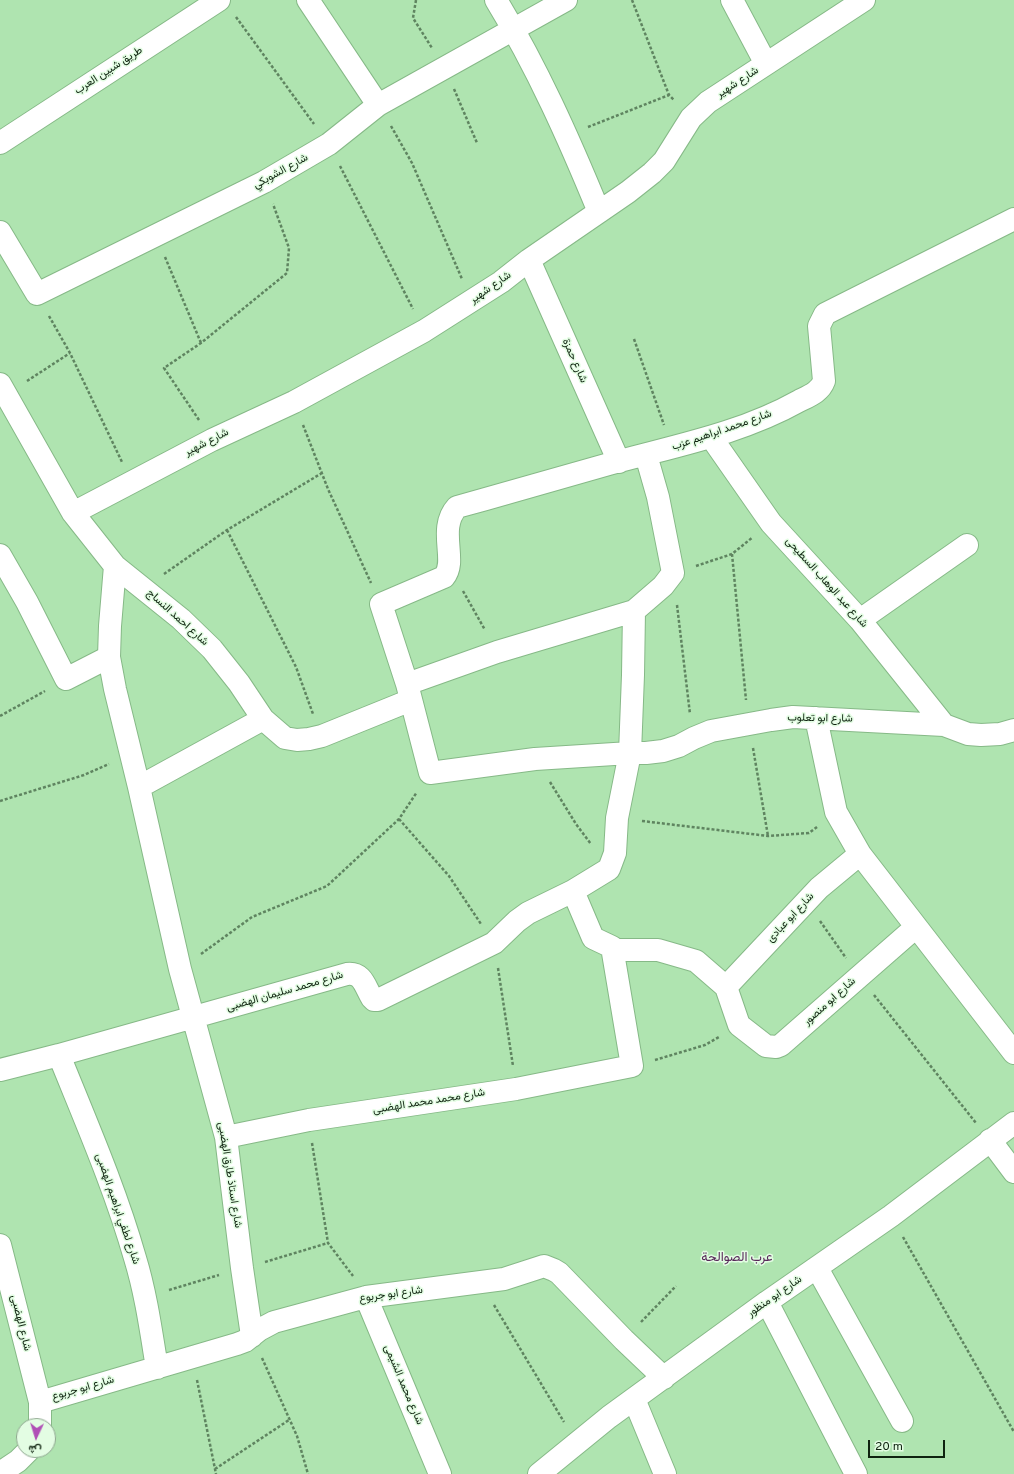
<!DOCTYPE html>
<html>
<head>
<meta charset="utf-8">
<style>
	body { margin:0 }
	#map { position:relative; width:1014px; height:1474px; overflow:hidden; background:#afe4b0; font-family:Overpass,Vazirmatn,sans-serif }
	canvas { display:block }
	.north { position:absolute; left:16px; top:1418px; width:40px; height:40px; box-sizing:border-box; background:#e3fde3; border:1px solid #8ea68f; border-radius:50%; rotate:184deg; font-size:11px; font-weight:700; line-height:16px; text-align:center; color:#0f2310 }
	.north::after { content:''; display:block; margin:auto; width:14px; height:18px; background:#b04fb6; clip-path:polygon(50% 0,100% 100%,50% 72%,0 100%) }
	.scale { position:absolute; left:868px; top:1440px; width:77px; height:18px; box-sizing:border-box; border:2px solid #0f2310; border-top:0; padding-left:5px; font-size:12px; line-height:14px; white-space:nowrap; color:#0f2310; -webkit-text-stroke:3px #e3fde3; paint-order:stroke }
</style>
</head>
<body>
<div id="map">
<canvas width="1014" height="1474"></canvas>
<div class="north">ش</div>
<div class="scale">20 m</div>
</div>
<script>
const context = document.querySelector('canvas').getContext('2d');
context.lineJoin = 'round';
function trace(path, color, width, dash) { context.strokeStyle = color; context.lineWidth = width; context.lineCap = dash ? 'butt' : 'round'; context.setLineDash(dash || []); context.stroke(path); }
function write(font, color, halo, rows, align = 'center') {
  context.font = font + ' Overpass,Vazirmatn,sans-serif'; context.lineWidth = 3; context.setLineDash([]); context.textBaseline = 'middle'; context.strokeStyle = halo; context.fillStyle = color; for (const [text, x, y, turn = 0] of rows) {
    context.save(); context.translate(x, y); context.rotate((+turn || 0) * Math.PI / 180); context.textAlign = isNaN(turn) ? turn : align; if (halo) context.strokeText(text, 0, 0); context.fillText(text, 0, 0); context.restore();
  }
}
const path = new Path2D(`
	M416,0L413,18L432,48
	M632,0L669,95L674,100
	M236,17L314,124
	M454,89L477,143
	M391,126L412,163L462,279
	M588,127L669,95
	M340,166L413,309
	M165,257L201,343
	M49,316L70,353L122,462
	M634,339L664,425
	M27,381L70,353
	M199,420L164,368L201,343L287,273L289,248L273,204
	M303,425L328,489L371,583
	M227,530L296,667L313,714
	M732,554L746,700
	M696,566L732,554L753,537
	M164,574L227,530L322,473
	M463,591L485,630
	M677,605L690,714
	M0,716L45,691
	M753,748L768,836
	M550,782L576,824L591,844
	M0,801L84,775L109,764
	M399,819L449,876L481,924
	M642,821L768,836L809,833L817,827
	M820,921L846,958
	M201,954L252,917L327,886L399,819L417,792
	M498,968L513,1066
	M874,995L976,1123
	M655,1060L705,1045L719,1037
	M312,1143L328,1243L353,1276
	M903,1237L1014,1432
	M265,1262L328,1243
	M169,1290L219,1275
	M494,1305L564,1422
	M641,1322L676,1286
	M262,1358L297,1436L308,1474
	M197,1380L216,1474
	M215,1469L289,1420`);
const street = new Path2D(`
	M308,0L378,105
	M496,0C537,67 569,139 599,212
	M732,0L766,64
	M0,143L219,0
	M1014,219L825,314L819,326L824,381C820,392 809,396 799,401C740,434 674,446 609,464C559,478 508,493 457,507C437,529 458,561 444,577L381,604L407,684L430,773L535,759L630,753H646L663,751L679,746L694,738L711,731L771,720L793,717L944,725L968,734L981,735L1000,734L1014,730
	M0,232L37,294L264,182L329,144L378,105L566,0
	M529,260L619,462
	M0,384L73,513L115,566L181,619L212,649L239,683L263,719L285,738L297,740L309,739L322,736L411,700
	M711,437L771,523L860,620L944,725
	M73,513L212,440L294,402L424,331L501,282L529,260L628,192L652,173L664,161L691,118L708,102L864,0
	M0,555L27,602L66,679L109,657
	M115,566L110,626L109,657L115,689L139,787L180,969L226,1137L242,1268L252,1336
	M860,620L967,545
	M407,684L497,652L634,611L663,586L673,573L658,497L646,455
	M816,718L836,812L860,854L1014,1053
	M139,787L263,719
	M613,950H658L696,961L726,987L739,1025L766,1046L776,1047L781,1045L916,927
	M726,987L819,888L860,854
	M59,1055C86,1122 115,1188 135,1258C146,1294 151,1331 157,1368
	M0,1070L59,1055L347,974C363,972 365,987 372,998L374,1000H378L494,943L517,921L528,913L573,891L609,869L615,853L617,818L630,753L633,675L634,611
	M226,1137L309,1120L516,1089L632,1066L612,947L593,938L573,891
	M990,1140L1014,1172
	M0,1245L40,1402V1426
	M817,1268L902,1421
	M366,1297L440,1474
	M767,1302L856,1474
	M634,1399L665,1474
	M40,1402L237,1344L245,1341L259,1330L274,1322L366,1297L504,1279L544,1266L554,1270L559,1273L624,1340L664,1378
	M0,1473L18,1461L29,1450
	M539,1474L609,1417L767,1302L891,1216L1014,1123`);
const streetNames = [
	["طريق شبين العرب",109,71,-33],
	["شارع شهير",738,83,-33],
	["شارع الشوبكي",281,172,-29],
	["شارع شهير",491,288,-35],
	["شارع حمزة",574,361,66],
	["شارع محمد ابراهيم عزب",722,431,-19],
	["شارع شهير",207,443,-27],
	["شارع عبد الوهاب السطيحى",826,583,48],
	["شارع احمد النساج",177,618,42],
	["شارع ابو تعلوب",820,719,1],
	["شارع ابو عبادى",791,918,-47],
	["شارع محمد سليمان الهضبى",285,992,-16],
	["شارع ابو منصور",830,1002,-42],
	["شارع محمد محمد الهضبى",429,1102,-9],
	["شارع استاذ طارق الهضبى",229,1175,81],
	["شارع لطفي ابراهيم الهضبى",117,1209,71],
	["شارع ابو جربوع",391,1295,-8],
	["شارع ابو منظور",775,1297,-35],
	["شارع الهضبى",20,1323,76],
	["شارع محمد الشيمى",403,1385,67],
	["شارع ابو جربوع",83,1389,-16]
];
const quarterNames = [
	["عرب الصوالحة",737,1258]
];
trace(street, '#86b987', 24);
trace(path, '#5f8460', 2.5, [3, 2]);
trace(street, '#fff', 22);
write('11px', '#0f2310', '#e3fde3', streetNames);
write('13px', '#572759', '#e3fde3', quarterNames);
</script>
</body>
</html>
